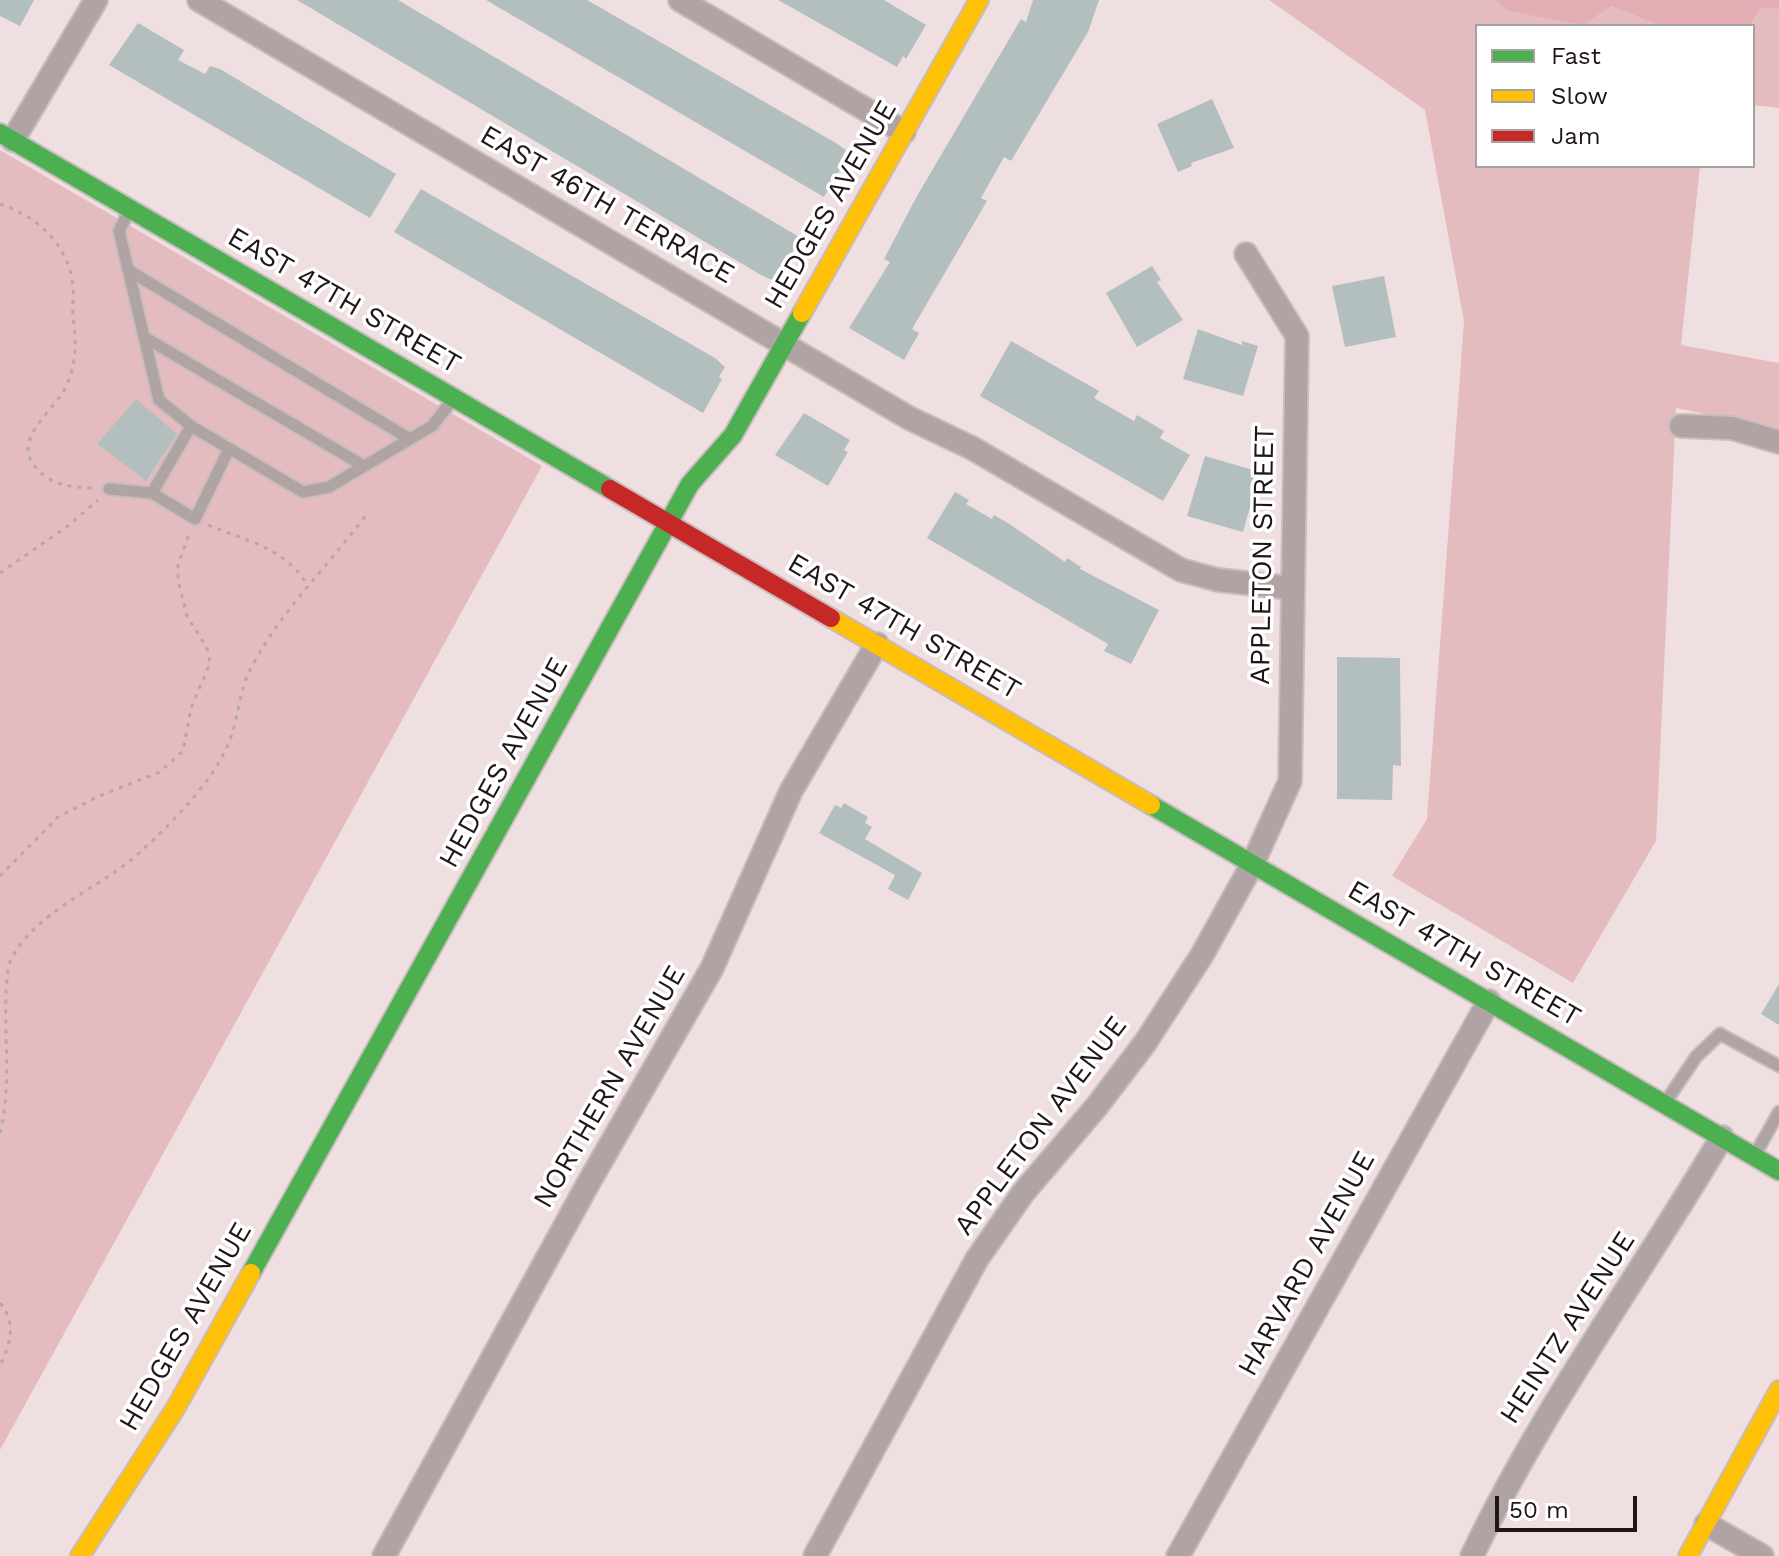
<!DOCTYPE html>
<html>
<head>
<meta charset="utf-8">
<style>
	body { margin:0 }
	#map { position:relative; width:1779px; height:1556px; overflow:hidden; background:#f0dfe0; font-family:"Work Sans",sans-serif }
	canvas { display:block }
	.legend { position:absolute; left:1475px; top:24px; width:280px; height:144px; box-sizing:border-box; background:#fff; border:2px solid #a6a2a2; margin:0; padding:10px 14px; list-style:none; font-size:24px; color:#211617 }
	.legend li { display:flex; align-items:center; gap:16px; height:40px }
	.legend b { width:40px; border:2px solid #a6a2a2 }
	.scale { position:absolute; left:1495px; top:1496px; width:142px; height:36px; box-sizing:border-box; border:4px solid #211617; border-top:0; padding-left:10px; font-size:24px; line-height:28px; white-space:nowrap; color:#211617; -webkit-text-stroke:6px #fff; paint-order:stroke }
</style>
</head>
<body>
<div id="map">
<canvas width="1779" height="1556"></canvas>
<ul class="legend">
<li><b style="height:10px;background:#4caf50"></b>Fast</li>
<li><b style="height:10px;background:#ffc107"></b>Slow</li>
<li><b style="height:10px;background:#c62828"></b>Jam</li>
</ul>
<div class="scale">50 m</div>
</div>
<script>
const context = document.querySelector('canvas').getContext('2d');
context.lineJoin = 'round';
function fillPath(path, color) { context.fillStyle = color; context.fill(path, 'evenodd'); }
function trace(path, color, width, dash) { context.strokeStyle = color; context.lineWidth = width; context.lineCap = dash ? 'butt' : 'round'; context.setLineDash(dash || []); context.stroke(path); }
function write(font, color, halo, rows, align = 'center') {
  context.font = font + ' "Work Sans",sans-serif'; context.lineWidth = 7; context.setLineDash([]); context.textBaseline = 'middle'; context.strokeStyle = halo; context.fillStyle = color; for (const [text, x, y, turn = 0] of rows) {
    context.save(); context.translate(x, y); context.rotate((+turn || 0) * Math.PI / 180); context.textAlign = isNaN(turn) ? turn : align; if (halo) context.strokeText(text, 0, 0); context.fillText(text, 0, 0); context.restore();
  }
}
const green = new Path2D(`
	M1269,0H1494L1509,11L1611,6L1660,26H1477V166H1700L1681,345L1779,363V429L1676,408L1656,841L1573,983L1392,876L1427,819L1464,321L1425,110Z
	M1760,8L1779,9V108L1753,105V26H1750Z
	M0,150L542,466L0,1450Z`);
const forest = new Path2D(`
	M1494,0H1779V9L1760,8L1750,26H1660L1611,6L1583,25L1508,11Z`);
const building = new Path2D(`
	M0,0H34L20,26L0,16Z
	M297,0H398L801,238L781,271L778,269L772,280L761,275Z
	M486,0H587L836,143L846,150L840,161L844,163L824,197Z
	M778,0H884L926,25L906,59L903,56L897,67Z
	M1033,0H1099L1088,32L1011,161L1004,157L981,198L987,201L912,329L919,333L904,360L849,328L890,262L884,259L917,196L1021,19L1026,22Z
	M138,23L184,50L178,60L205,74L210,66L220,69L396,174L370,218L109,65Z
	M1212,99L1234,148L1191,163L1192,166L1178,172L1157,124Z
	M421,189L715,358L725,367L719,377L722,379L703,413L394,232Z
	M1152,266L1161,280L1157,282L1183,320L1137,347L1106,293Z
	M1384,276L1396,337L1345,347L1332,286Z
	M1198,329L1242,345V341L1258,346L1243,396L1183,379Z
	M1011,341L1099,391L1094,398L1134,421L1137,415L1164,431L1160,438L1190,455L1163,501L980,396Z
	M136,399L177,434L146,481L97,444Z
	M804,413L850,440L844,450L848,452L828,486L775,455Z
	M1205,456L1260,472L1243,532L1187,516Z
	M955,492L969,500L966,504L992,519L994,515L1008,523L1065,562L1067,558L1081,567L1080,569L1159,610L1131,664L1104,651L1108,644L927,538Z
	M1337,657L1400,658L1401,766L1393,765L1392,800L1337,799Z
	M844,803L868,817L865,823L872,827L865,839L922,873L908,900L888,889L895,875L819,833L835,805L841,808Z
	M1779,984V1025L1761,1014Z`);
const path = new Path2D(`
	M0,204C37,216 68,244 73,285C74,295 72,306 73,316C76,340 77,358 68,382C58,410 7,439 38,470C53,486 72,487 94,488
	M208,525C246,541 285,547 308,586
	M0,573L68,526L98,500
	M0,876L58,817L99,796L160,772L183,751L191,708L210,663L207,648L187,616L178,579V565L190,531
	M0,1133C14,1079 0,1016 9,964C32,912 98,890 138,854C169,826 209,786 227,747C239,721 238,691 252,666C282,610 328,566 366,515
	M0,1303C17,1323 10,1345 0,1366`);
const lane = new Path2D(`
	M130,209L119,231L159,400L191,426L303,492L329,487L432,426L454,398
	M128,270L410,439
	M144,337L364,466
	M191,426L152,493L195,519L229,449
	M109,489L152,493
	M1665,1103L1696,1057L1720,1034L1779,1066
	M1756,1153L1779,1112`);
const street = new Path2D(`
	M199,0L909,418L972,448L1181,570L1218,580L1291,588
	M680,0L904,132
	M13,140L96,0
	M1681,426L1732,428L1779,442
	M1706,1524L1762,1556
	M384,1556L589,1182L712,968L791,791L877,644
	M815,1556L977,1259L1023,1193L1097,1106L1145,1043L1202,955L1253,863L1290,781L1297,336L1246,254
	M1178,1556L1489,1001
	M1472,1556C1542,1409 1639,1277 1722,1137`);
const fast = new Path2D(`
	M0,133L610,489
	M1151,805L1779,1171
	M251,1273L690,484L733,435L802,313`);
const slow = new Path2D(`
	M802,313L979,0
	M831,618L1151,805
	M80,1556L175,1409L251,1273
	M1688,1556L1779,1390`);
const jam = new Path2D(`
	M610,489L831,618`);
const streetNames = [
	["EAST 46TH TERRACE",607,205,30],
	["HEDGES AVENUE",831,205,-60],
	["EAST 47TH STREET",344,301,30],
	["APPLETON STREET",1263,555,-89],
	["EAST 47TH STREET",904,627,30],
	["HEDGES AVENUE",504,763,-61],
	["EAST 47TH STREET",1464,954,30],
	["NORTHERN AVENUE",610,1087,-60],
	["APPLETON AVENUE",1041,1126,-53],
	["HARVARD AVENUE",1307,1264,-61],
	["HEDGES AVENUE",186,1327,-60],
	["HEINTZ AVENUE",1568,1328,-57]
];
fillPath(green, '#e4bcbf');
fillPath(forest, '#e2aeb3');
fillPath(building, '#b2bfbe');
trace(lane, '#c9bcbd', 15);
trace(street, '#c9bcbd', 26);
trace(fast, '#c9bcbd', 22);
trace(slow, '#c9bcbd', 22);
trace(jam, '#c9bcbd', 22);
trace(path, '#b4a8a9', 3, [4, 6]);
trace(lane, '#b0a3a4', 11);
trace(street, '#b0a3a4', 22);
trace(fast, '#4caf50', 18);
trace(slow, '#ffc107', 18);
trace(jam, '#c62828', 18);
write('28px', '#211617', '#fff', streetNames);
</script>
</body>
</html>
